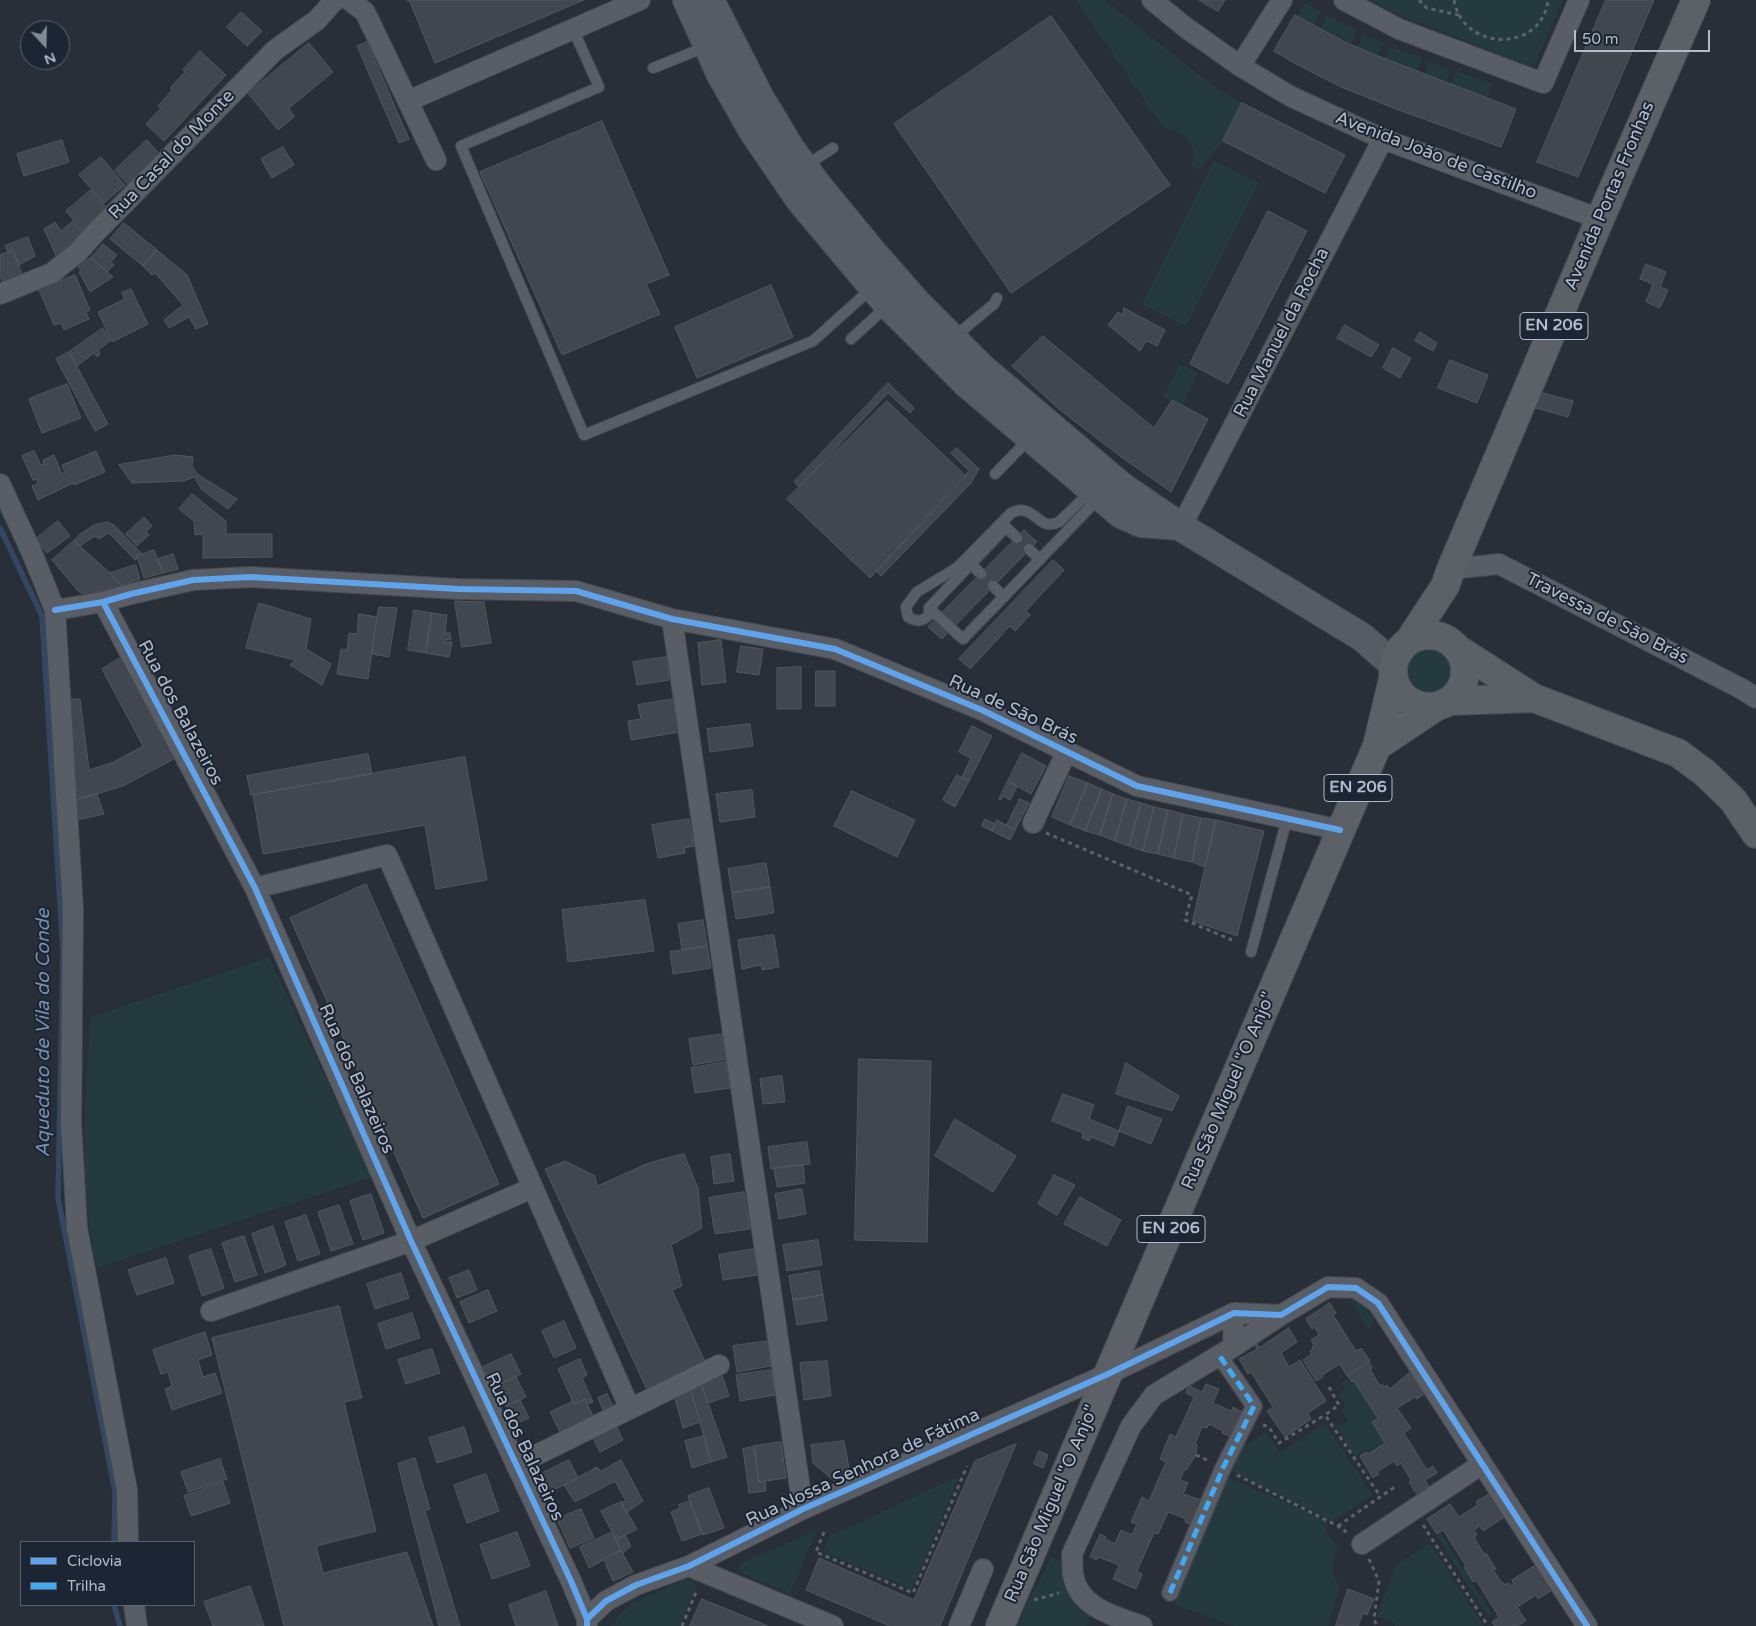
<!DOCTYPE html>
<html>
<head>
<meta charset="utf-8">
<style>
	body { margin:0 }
	#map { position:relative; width:1756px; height:1626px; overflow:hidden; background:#282f38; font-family:"Varela Round",sans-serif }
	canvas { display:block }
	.legend { position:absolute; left:20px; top:1541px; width:175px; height:65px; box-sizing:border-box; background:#1c2533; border:1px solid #58616f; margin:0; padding:6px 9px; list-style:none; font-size:15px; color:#b2bbc9 }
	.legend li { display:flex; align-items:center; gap:10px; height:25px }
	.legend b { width:25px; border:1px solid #58616f }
	.north { position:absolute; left:20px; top:20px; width:50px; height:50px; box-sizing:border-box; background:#1c2533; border:1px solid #58616f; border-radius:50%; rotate:159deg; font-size:14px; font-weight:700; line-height:20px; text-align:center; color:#b2bbc9 }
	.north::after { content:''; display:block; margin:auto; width:18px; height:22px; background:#828a96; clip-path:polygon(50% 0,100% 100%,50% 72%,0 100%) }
	.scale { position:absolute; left:1574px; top:30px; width:136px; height:22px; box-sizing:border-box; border:2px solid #b2bbc9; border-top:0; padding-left:6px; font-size:15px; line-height:18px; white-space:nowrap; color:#b2bbc9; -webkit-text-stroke:4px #1c2533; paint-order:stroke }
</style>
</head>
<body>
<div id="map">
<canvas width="1756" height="1626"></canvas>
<ul class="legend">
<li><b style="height:6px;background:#60a3ed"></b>Ciclovia</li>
<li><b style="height:6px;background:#3fa9f5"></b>Trilha</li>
</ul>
<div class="north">N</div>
<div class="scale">50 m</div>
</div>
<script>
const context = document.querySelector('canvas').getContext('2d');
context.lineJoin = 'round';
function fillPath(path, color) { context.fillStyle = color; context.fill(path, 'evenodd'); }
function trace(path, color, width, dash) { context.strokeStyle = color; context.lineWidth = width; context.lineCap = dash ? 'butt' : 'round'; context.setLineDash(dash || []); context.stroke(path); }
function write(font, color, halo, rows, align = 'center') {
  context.font = font + ' "Varela Round",sans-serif'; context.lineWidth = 4; context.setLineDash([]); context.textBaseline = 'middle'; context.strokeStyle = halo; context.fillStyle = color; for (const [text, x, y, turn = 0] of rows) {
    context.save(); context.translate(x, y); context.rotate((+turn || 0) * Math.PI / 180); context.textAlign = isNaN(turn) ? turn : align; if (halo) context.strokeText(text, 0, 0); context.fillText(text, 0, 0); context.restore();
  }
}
const green = new Path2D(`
	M1076,0H1105L1213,86L1242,103L1223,141L1198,171L1191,165C1198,150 1191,140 1177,132C1173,130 1168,130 1165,128C1160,125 1156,117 1152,112Z
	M1371,0H1563L1535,64L1527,65L1390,11Z
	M1305,3L1321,12L1314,25L1297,16Z
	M1327,15L1357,30L1351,44L1321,28Z
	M1363,34L1384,43L1378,56L1357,47Z
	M1390,46L1423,58L1417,72L1384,58Z
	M1429,61L1451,69L1446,83L1424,74Z
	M1456,71L1492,84L1487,99L1451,85Z
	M1214,160L1259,183L1186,326L1142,304Z
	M1180,364L1198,372L1182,406L1163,396Z
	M1402 671a27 27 0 1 1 54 0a27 27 0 1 1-54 0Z
	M269,957L372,1177L97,1268C77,1186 86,1100 90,1017Z
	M1353,1297L1360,1299L1376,1315L1369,1329L1351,1302Z
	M1347,1379L1351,1384L1355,1382L1377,1416L1371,1421L1384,1441L1366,1453L1364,1451L1355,1456L1337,1427L1348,1421L1341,1410L1346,1406L1339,1394L1346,1390L1341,1383Z
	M1325,1423L1373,1495L1333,1521L1232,1471L1242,1448L1266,1432L1280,1453Z
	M959,1476L912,1589L823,1552L830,1536Z
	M1225,1476L1327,1521L1326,1531L1337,1545L1332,1574L1340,1587L1328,1626H1233L1174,1604Z
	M817,1530L790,1594L742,1573L739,1568L743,1562Z
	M1441,1533L1492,1614L1487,1616L1437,1536Z
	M1430,1543L1484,1626H1395V1624L1377,1616L1396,1565Z
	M1052,1557L1059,1561L1061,1557L1065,1558C1070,1585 1067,1599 1091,1615L1087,1626H1016L1025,1607Z
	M686,1579L697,1584L680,1626H611L621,1613L634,1602Z`);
const stream = new Path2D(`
	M0,528L42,616L63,951L58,1198L115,1492L114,1542
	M114,1605L120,1626`);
const building = new Path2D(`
	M407,0H584L435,63L410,2Z
	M1199,0H1225L1218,11Z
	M1606,0H1654L1578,177L1537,162Z
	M241,12L262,31L247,46L227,27Z
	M1295,15L1345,42L1378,56L1516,109L1501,147L1396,109L1341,87L1296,64L1274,51Z
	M1051,16L1170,185L1011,293L894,124Z
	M367,42L409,139L399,143L357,46Z
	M309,43L333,72L289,108L294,117L278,130L248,93Z
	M200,51L226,75L164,141L146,124L161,108L158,106L172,90L170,88L185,72L183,70Z
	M1242,103L1345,155L1325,193L1223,141Z
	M602,121L669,275L646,284L660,314L562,355L480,172Z
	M62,140L69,162L24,176L17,154Z
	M147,140L164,159L132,189L115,170Z
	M283,147L294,165L272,178L261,159Z
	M101,157L125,185L104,203L79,175Z
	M91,190L107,208L82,230L66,211Z
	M1268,211L1307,231L1228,384L1190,364Z
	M73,221L87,238L58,260L44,229L55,222L61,231Z
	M124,223L157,250L143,266L110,239Z
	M28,237L35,256L19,265L13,251L8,252L5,246Z
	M103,244L117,255L111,262L114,265L107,272L91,258Z
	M157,250L187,275L208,324L196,329L189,317L169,328L164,320L183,305L155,273L152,275L143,266Z
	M13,251L23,277L3,284L0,275V255Z
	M91,258L113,277L90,292L79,272L81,271L78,265Z
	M1646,264L1666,272L1660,287L1668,290L1660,308L1646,302L1653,284L1640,279Z
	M75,275L90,310L86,312L89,319L64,330L61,323L54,325L39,290Z
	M771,285L793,337L697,378L675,327Z
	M131,289L148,324L112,342L98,312L125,299L122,293Z
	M1124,308L1165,330L1157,346L1146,341L1140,351L1108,325L1118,312L1123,315Z
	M1345,325L1379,345L1371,357L1337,338Z
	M103,328L110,341L98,350L100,354L97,357L94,353L77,366L69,352Z
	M1420,332L1437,343L1433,351L1415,341Z
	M1043,336L1154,428L1172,400L1208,419L1171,492L1120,456L1060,410L1012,366Z
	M1393,348L1411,358L1400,378L1383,368Z
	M69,352L108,424L95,431L56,359Z
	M1450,360L1488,375L1477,403L1438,388Z
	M888,383L914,408L910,413L888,393L799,487L794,482Z
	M67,384L81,418L42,433L29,399Z
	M1540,392L1573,401L1568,417L1536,408Z
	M887,401L966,476L870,578L787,499Z
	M957,448L979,469L971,483L881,576L876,571L969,471L951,453Z
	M34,451L41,465L44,464L43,460L54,455L62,474L65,473L62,465L96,451L105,472L74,485L73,483L38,500L32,486L38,484L37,479L33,480L22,456Z
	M175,455L193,457L192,466L197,474L237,499L228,509L201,489L195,477L183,481L132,483L119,465Z
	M192,494L226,521V534H272V557L203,558V534L195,535L194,521L179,509Z
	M144,517L152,526L146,532L149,535L137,546L126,534Z
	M58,521L70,536L47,553L36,539Z
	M108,522L114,525L142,554L137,556V559L135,560L109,533L99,539L95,536L80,546L74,541L80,534L94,525Z
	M1024,530L1037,542L942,639L928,627Z
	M74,541L110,573L122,586L87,595L79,592L52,560Z
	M154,550L163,573L144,578L137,556Z
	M173,554L178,569L163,573L158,559Z
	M1053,560L1064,570L1026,611L1030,615L1015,631L1010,626L970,669L959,659Z
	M136,565L140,579L121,585L110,573Z
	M455,601L484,602L491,643L462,647Z
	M259,603L311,619L306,649L331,664L322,685L290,665L295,660L246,648Z
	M379,607L397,608L389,657L372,654Z
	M414,610L432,613L426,653L408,650Z
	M432,613L447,615L445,633H450L451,639L445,640V642H452L449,657L426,653Z
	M359,614L377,617L368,679L337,674L341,649L347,650L349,633L357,634Z
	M721,640L726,682L702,685L698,643Z
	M741,646L763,649L759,675L737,672Z
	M122,657L176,758L123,786L73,801L69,699H80L89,770L114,762L143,746L102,669Z
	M666,657L669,680L637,685L633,662Z
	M801,667V709H777V668Z
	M816,671H835V706H816Z
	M674,699L680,732L631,740L628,721L641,719L638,705Z
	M750,724L753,746L710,752L707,729Z
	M972,726L992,736L969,781L962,777L971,758L959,752Z
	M1022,753L1046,766L1031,794L1008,781Z
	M368,754L372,774L251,795L247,776Z
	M465,757L487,880L436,889L425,825L263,854L253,795Z
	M957,775L969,781L955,807L943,800Z
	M1069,776L1088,783L1070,825L1052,817Z
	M1008,781L1017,787L1010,800L1003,796L1001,800L999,799Z
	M1088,783L1102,789L1085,831L1070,825Z
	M1102,789L1113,794L1100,835L1085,831Z
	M752,790L755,817L720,822L716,794Z
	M852,791L915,820L897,857L834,826Z
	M97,794L104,814L77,820L73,801Z
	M1113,794L1127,799L1115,841L1100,835Z
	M1020,799L1029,803L1015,830L1007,825Z
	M1127,799L1141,803L1129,846L1115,841Z
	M1141,803L1154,807L1143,851L1129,846Z
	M1154,807L1168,810L1158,854L1143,851Z
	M1168,810L1183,814L1174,858L1158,854Z
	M1183,814L1201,818L1192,862L1174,858Z
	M1201,818L1216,820L1205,867L1192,862Z
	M689,819L694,846L684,848L685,853L658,858L652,825Z
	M985,819L995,824L992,831L982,826Z
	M997,820L1015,830L1010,840L992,831Z
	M1216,820L1264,831L1237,936L1193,921Z
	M766,863L770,887L732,893L728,869Z
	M366,884L499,1184L423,1218L290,918Z
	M770,887L774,913L736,919L732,893Z
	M645,900L654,951L568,962L562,910Z
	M703,920L707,946L682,950L678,924Z
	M774,935L779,967L762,970L761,965L742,969L738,940Z
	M707,946L711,968L673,974L670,952Z
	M724,1034L728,1059L693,1065L689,1039Z
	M859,1059L931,1061L927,1242L855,1240Z
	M726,1062L730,1088L695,1093L691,1068Z
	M1126,1063L1179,1096L1172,1111L1116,1094Z
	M782,1076L785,1102L763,1104L760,1079Z
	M1063,1094L1094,1105L1089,1119L1119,1131L1114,1146L1091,1137L1089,1141L1082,1138L1083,1133L1052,1121Z
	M1128,1106L1162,1119L1151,1144L1119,1131Z
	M955,1119L1016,1156L993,1192L935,1156Z
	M807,1142L810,1164L771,1169L768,1147Z
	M684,1154L698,1188L702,1228L671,1245L682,1286L672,1290L706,1364L648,1392L545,1169L565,1161L595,1176L597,1186L649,1163Z
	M730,1154L734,1181L714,1184L711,1157Z
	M803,1165L805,1183L777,1187L774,1168Z
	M1054,1175L1075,1185L1057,1215L1038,1204Z
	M802,1189L806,1214L779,1219L775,1194Z
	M744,1192L750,1229L715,1234L709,1198Z
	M371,1194L384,1233L363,1240L350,1201Z
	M1080,1197L1121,1220L1107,1246L1064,1224Z
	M339,1205L353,1244L331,1251L318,1212Z
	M306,1215L320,1254L298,1261L285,1222Z
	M273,1226L286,1265L265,1273L252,1234Z
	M244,1236L257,1275L235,1282L222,1243Z
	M818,1240L822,1265L787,1271L783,1245Z
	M211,1249L224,1288L202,1296L189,1256Z
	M754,1249L758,1275L723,1280L719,1255Z
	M166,1258L174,1283L137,1295L128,1270Z
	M469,1270L477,1290L457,1298L449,1278Z
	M819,1271L823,1295L793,1300L789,1276Z
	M401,1273L409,1298L375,1309L367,1284Z
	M488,1290L497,1311L469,1323L460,1302Z
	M823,1295L827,1320L797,1325L793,1300Z
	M1330,1303L1336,1313L1333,1315L1356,1351L1361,1348L1370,1361L1347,1376L1340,1364L1322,1375L1323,1377L1316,1381L1303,1360L1312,1354L1310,1351L1313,1349L1312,1347L1314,1345L1311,1340L1319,1335L1315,1327L1312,1329L1306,1319Z
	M339,1306L362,1398L344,1402L376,1531L316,1546L323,1573L407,1552L433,1626H284L212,1338Z
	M412,1313L420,1338L386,1349L378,1324Z
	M564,1321L576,1348L554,1358L542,1331Z
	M1289,1328L1297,1342L1281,1353L1289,1367L1300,1360L1326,1401L1308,1413L1311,1419L1285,1437L1267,1411L1273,1407L1251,1372L1248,1374L1239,1359L1257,1349L1255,1345L1257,1344L1260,1347Z
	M205,1332L212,1355L198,1360L203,1377L215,1373L222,1393L172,1410L165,1389L172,1386L168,1372L161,1374L153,1350Z
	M768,1341L771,1366L737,1372L733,1346Z
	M432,1349L440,1373L406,1384L398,1360Z
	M511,1354L521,1374L493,1388L483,1367Z
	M580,1359L587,1375L582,1378L593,1402L588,1404L585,1399L574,1404L558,1369Z
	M827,1361L831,1396L804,1400L800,1363Z
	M1369,1362L1372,1368L1370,1369L1380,1386L1382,1384L1384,1387L1387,1385L1390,1389L1410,1372L1424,1394L1417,1399L1415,1397L1397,1408L1411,1428L1404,1433L1427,1470L1433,1466L1437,1473L1425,1480L1430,1488L1418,1496L1409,1482L1411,1480L1401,1463L1397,1466L1394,1461L1377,1472L1379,1474L1373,1478L1360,1456L1366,1452L1368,1454L1385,1443L1372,1422L1378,1418L1354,1381L1352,1382L1348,1376Z
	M771,1370L775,1395L740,1401L736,1375Z
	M721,1372L729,1396L708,1403L701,1383Z
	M516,1377L526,1397L506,1406L497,1386Z
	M701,1383L727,1457L711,1462L690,1387Z
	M1206,1384L1219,1389L1213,1403L1231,1411L1233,1407L1242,1412L1231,1437L1222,1433L1223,1431L1209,1424L1207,1428L1202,1427L1195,1444L1197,1445L1196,1455L1186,1470H1184L1180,1480L1188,1483L1183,1494L1205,1501L1194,1526L1185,1522L1186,1519L1168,1512L1158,1534L1154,1533L1137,1571L1142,1574L1136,1589L1113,1579L1119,1565L1098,1557L1097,1560L1090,1557L1100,1534L1106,1537L1105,1539L1115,1544L1121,1530L1132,1535L1137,1524L1131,1522L1142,1497L1149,1501L1166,1462L1160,1459L1170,1434L1176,1437L1194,1397L1186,1393L1189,1386L1202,1392Z
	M690,1387L700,1422L683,1428L674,1395Z
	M607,1394L614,1408L604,1412L598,1398Z
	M585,1399L594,1418L562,1436L550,1412L573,1401L574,1404Z
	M520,1400L529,1418L515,1424L506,1406Z
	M616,1425L623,1440L600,1452L592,1436Z
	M464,1427L472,1452L437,1463L429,1438Z
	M704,1436L711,1462L692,1468L685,1441Z
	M844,1441L850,1473L834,1481L813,1463L811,1445Z
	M781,1442L786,1478L759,1482L754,1446Z
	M1016,1444L940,1626H890L806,1590L819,1558L914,1600L975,1461Z
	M754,1447L759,1482L765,1481L766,1491L749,1493L743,1449Z
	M1039,1451L1048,1455L1043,1468L1034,1464Z
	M415,1458L430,1509L425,1511L460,1626H439L398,1464Z
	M220,1459L227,1479L188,1492L181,1472Z
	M569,1460L578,1478L544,1495L535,1477Z
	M621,1460L643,1501L626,1513L621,1502L626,1501L615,1481L575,1502L564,1485L597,1467L601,1471Z
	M486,1474L499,1511L467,1523L454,1485Z
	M223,1482L230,1503L191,1516L184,1496Z
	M709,1488L724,1528L703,1535L688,1496Z
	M1491,1493L1506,1516L1483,1531L1480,1526L1474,1530L1477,1535L1474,1537L1484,1554L1486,1553L1496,1569L1493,1570L1502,1583L1503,1582L1505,1585L1509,1583L1511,1586L1514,1584L1512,1580L1537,1564L1554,1589L1538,1599L1536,1595L1517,1607L1526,1621L1517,1626H1495L1492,1622L1499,1617L1476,1580L1473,1582L1464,1567L1466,1566L1443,1530L1437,1534L1427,1519L1450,1504L1459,1517L1478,1505L1476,1502Z
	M690,1501L702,1534L682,1541L671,1512L680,1508L679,1505Z
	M621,1502L637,1529L616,1540L601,1511Z
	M581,1509L594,1538L570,1548L557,1519Z
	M517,1532L530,1566L492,1579L480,1545Z
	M612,1532L621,1550L589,1568L580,1547Z
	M625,1535L631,1546L623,1553L616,1540Z
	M621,1550L633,1572L613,1581L604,1560Z
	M250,1586L264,1626H213L204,1602Z
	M1348,1589L1374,1599L1367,1615L1363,1613L1358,1626H1336Z
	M546,1591L558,1626H516L509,1605Z
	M702,1599L768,1626H690Z`);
const path = new Path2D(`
	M1419,0L1427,8L1459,15
	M1454,0C1463,52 1542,53 1548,0
	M1046,833L1192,895L1185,920L1232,940
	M1329,1387L1339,1405L1325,1415L1380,1496
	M1263,1425L1269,1427L1279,1443L1325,1415
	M1196,1455L1209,1461
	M1237,1475L1338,1526L1349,1534
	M1423,1525L1488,1626
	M1338,1526L1396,1486
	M824,1532L816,1552L913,1593L967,1466
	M1369,1559L1379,1581L1374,1619L1377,1626
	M1034,1600L1059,1593
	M682,1626L697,1590`);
const service = new Path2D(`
	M573,29L599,87L461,146L584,435L813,341L872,288
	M653,68L708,46
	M805,166L833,148
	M954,337L994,304L997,298
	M851,339L887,306
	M995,474L1029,439
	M1017,538L1006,527L929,608V615C922,622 917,622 908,617L906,607L917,592L958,567L1011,513C1035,501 1037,533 1059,522L1091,491
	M1029,549L1040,560
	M971,564L981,574
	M993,586L1004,597
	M929,608L963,639L1099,498
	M1251,952L1287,819`);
const pedestrian = new Path2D(`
	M1170,1593L1223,1468L1254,1406L1219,1355`);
const minor = new Path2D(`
	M349,0L365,12L436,160
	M1152,0L1185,27L1240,66L1290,96L1383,139L1600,219
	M1344,0L1399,29L1543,83L1579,0
	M1240,66L1282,0
	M408,101L640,0
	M0,294L52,273L78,252L95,233L275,50L317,20L333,2V0
	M0,484L32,553L55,610L73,909L71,1121L77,1228L127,1490L128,1542
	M1181,527L1383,139
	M1451,569L1499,564L1742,689L1756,698
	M103,602L131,594L193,580L250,577L458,589L576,591L672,619L835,649L982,710L1137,786L1340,830
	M55,610L103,602L255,888L411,1241L571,1581L587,1619V1626
	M672,619L803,1509
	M1033,823L1067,751
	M255,888L387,855L630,1409
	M211,1311L411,1241L532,1188
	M1233,1347L1281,1315
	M516,1465L719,1365
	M1362,1544L1482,1464
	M689,1566L833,1626
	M134,1605L137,1626
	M587,1619L606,1601L636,1585L689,1566L803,1509L1108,1374L1234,1313L1281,1315L1328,1287L1356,1288L1378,1303L1587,1626
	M959,1626L983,1569
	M1142,1626C1115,1616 1078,1608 1073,1574C1072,1568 1073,1561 1072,1554L1131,1426L1154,1395L1233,1347L1234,1313`);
const secondary = new Path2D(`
	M687,0L721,75L753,131L800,200L873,287L888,305L966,383L1121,514L1141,523L1180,526
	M710,0L760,98L790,148L818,186L874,254L917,303L982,368L1121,486L1181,527L1362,637L1393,664`);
const primary = new Path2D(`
	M1393 671a36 36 0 1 1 72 0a36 36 0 1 1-72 0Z
	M1409,641L1445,586L1451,569L1600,219L1696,0
	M1459,650L1534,698L1678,753L1705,773L1733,800L1756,834
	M1450,701L1534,698
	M1377,746L1437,706
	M1000,1626L1377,746L1393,679`);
const quiet = new Path2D(`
	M1170,1593L1223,1468L1254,1406L1219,1355`);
const cycleway = new Path2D(`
	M103,602L131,594L193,580L250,577L458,589L576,591L672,619L835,649L982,710L1137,786L1340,830
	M55,610L103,602L255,888L411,1241L571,1581L587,1619V1626
	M587,1619L606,1601L636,1585L689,1566L803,1509L1108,1374L1234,1313L1281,1315L1328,1287L1356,1288L1378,1303L1587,1626`);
const shields = [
	[1554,326,68],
	[1358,788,68],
	[1171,1229,68]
];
const shieldNames = [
	["EN 206",1554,326],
	["EN 206",1358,788],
	["EN 206",1171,1229]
];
const streetNames = [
	["Rua Casal do Monte",172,155,-46],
	["Avenida João de Castilho",1436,156,21],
	["Avenida Portas Fronhas",1610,196,-67],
	["Rua Manuel da Rocha",1282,333,-63],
	["Travessa de São Brás",1607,619,27],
	["Rua de São Brás",1013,710,25],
	["Rua dos Balazeiros",180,713,62],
	["Rua dos Balazeiros",356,1079,66],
	["Rua São Miguel \"O Anjo\"",1229,1091,-67],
	["Rua dos Balazeiros",524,1447,65],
	["Rua Nossa Senhora de Fátima",863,1468,-25],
	["Rua São Miguel \"O Anjo\"",1052,1504,-67]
];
const waterNames = [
	["Aqueduto de Vila do Conde",44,1033,-90]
];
fillPath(green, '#253a3e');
trace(stream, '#344762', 5.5);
fillPath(building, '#41474e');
trace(building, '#50575f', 1);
trace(service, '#454a51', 12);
trace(pedestrian, '#454a51', 18);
trace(minor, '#454a51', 22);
trace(secondary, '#454a51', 30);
trace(primary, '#464c55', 30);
trace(path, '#5c6269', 3, [4, 4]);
trace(service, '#595e66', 10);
trace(pedestrian, '#595e66', 15);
trace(minor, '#595e66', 20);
trace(secondary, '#575c64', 28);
trace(primary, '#5c6067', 28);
trace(quiet, '#3fa9f5', 5, [10, 5]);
trace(cycleway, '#60a3ed', 6);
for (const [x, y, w] of shields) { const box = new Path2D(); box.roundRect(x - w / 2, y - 13.5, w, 27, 4); context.fillStyle = '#1c2533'; context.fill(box); trace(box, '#b2bbc9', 1); }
write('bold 16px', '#b2bbc9', null, shieldNames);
write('18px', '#b2bbc9', '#1c2533', streetNames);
write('italic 19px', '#7990b2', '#1c2533', waterNames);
</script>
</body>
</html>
